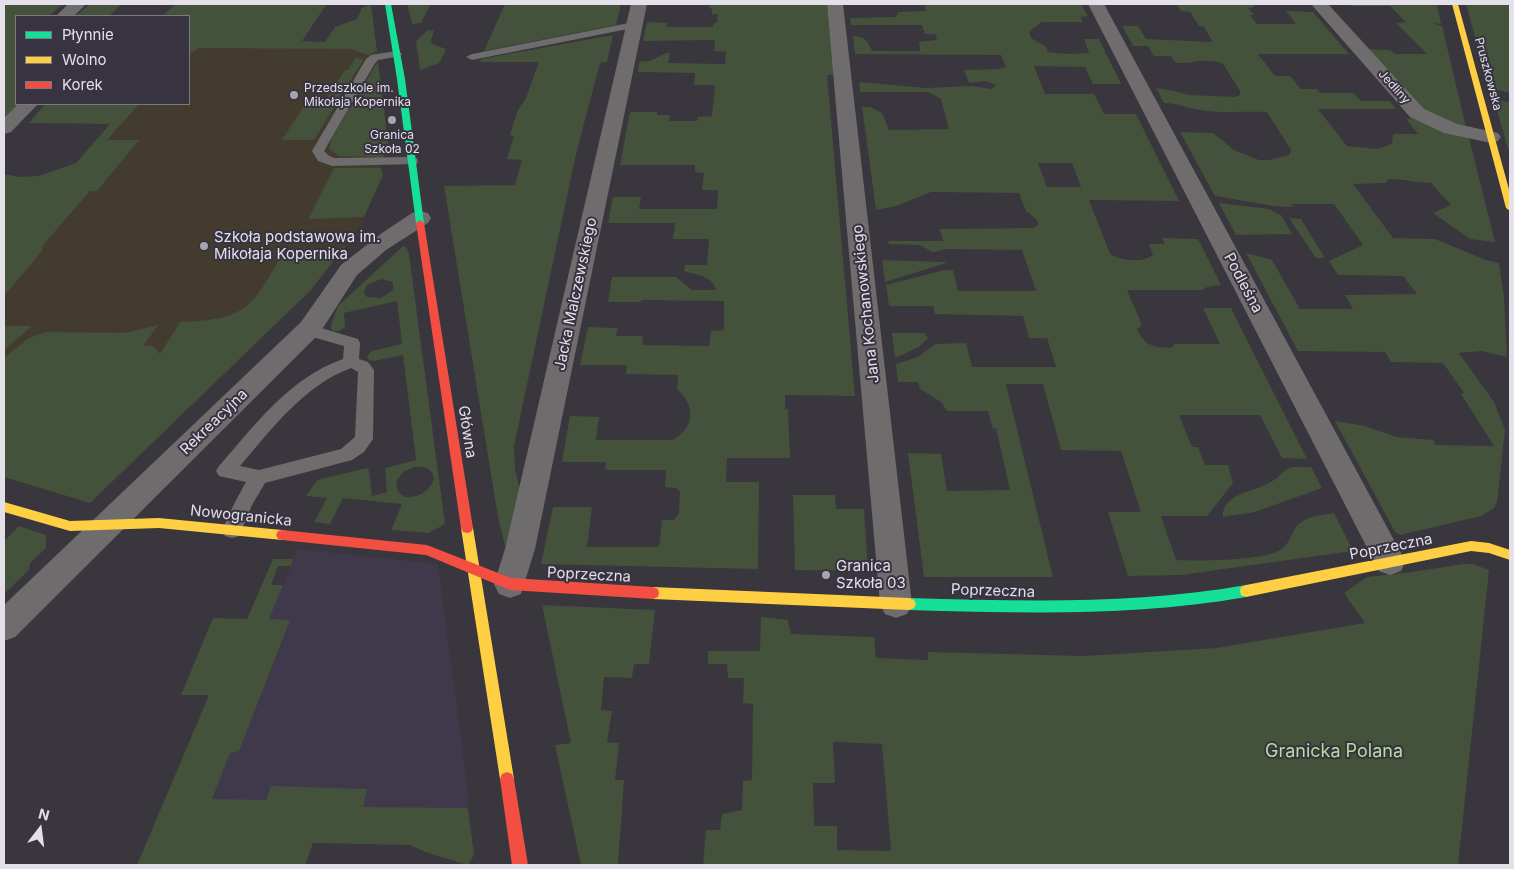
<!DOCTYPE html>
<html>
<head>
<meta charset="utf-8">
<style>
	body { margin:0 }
	#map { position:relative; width:1514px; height:869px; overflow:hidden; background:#39363e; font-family:Inter,sans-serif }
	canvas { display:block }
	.frame { position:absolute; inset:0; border:5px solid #e3e0e9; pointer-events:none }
	.legend { position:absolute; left:15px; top:15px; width:175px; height:90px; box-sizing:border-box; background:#383341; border:1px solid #7c7884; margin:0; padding:6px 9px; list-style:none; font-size:15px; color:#e3e0e9 }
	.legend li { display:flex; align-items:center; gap:10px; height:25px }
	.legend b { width:25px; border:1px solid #7c7884 }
	.north { position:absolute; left:15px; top:804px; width:50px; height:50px; -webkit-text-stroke:4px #383341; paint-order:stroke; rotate:15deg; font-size:14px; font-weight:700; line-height:20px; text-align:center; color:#e3e0e9 }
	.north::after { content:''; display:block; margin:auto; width:18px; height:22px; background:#e3e0e9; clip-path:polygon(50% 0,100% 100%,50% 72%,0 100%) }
</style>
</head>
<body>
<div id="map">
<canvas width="1514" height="869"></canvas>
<div class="frame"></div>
<ul class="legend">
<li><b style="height:6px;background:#16e098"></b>Płynnie</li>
<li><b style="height:6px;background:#ffcf43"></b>Wolno</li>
<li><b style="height:6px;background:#f24e42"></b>Korek</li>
</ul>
<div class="north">N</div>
</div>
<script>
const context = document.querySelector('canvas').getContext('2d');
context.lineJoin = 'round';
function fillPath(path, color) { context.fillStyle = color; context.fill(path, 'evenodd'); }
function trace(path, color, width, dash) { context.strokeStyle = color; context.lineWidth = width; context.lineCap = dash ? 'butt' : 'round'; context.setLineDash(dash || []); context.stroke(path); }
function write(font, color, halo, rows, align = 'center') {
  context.font = font + ' Inter,sans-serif'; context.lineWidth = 4; context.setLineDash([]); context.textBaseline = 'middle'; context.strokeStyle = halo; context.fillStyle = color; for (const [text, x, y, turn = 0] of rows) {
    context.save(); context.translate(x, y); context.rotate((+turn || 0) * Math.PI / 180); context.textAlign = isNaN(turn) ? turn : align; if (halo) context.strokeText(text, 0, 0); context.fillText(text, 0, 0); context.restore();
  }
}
const built = new Path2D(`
	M298,549L438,564L468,793V818L189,811Z`);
const education = new Path2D(`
	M189,46L377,47L389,150L383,157L381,168L383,175L364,217L359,228L310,291L90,503L4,477V245L128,104H189Z`);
const green = new Path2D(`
	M4,4H63L49,16H16V104H18L4,118Z
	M90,4H122L109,16H150H76Z
	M175,4H338L326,5L302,41L325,42L335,27L357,19L362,8L371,4L377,51L368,55L350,49L199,48L189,54V16H163Z
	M407,4H431L421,23L412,24Z
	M505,4H621L616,25L484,51Z
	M709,4H827L834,75H827L855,396L785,395V409H788L790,458H727L726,482H759L758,569L541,564L553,507H592L587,547H659L662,520H674L679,513L680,492L677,488L665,487L666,470H605L606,462H562L570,416L599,417L596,440H673C696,426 695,406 677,389L678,375L626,374L627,365H580L588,327L618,328L616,336H643L642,345L709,346L711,331L724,330V301L641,300V302H608L612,277H676L692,290H716C713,276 697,275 684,271L685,265H707L709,239H673L675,223H608L613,197H641L639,209H717L718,190H702L704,173L695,172V165H620L630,112H657V115H670L669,121H697L698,117L712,116L715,85H694L695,73L638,72L639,62L649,61L667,53H670L668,63L725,64L726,52L714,51L715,40L643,41L647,22L667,23V27H713L714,23H717L718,14H712V9L709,8Z
	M924,4H1081L1088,16L1080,17L1083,22H1041L1029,32L1031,38L1046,47L1048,52L1066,54L1089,53L1084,39H1099L1121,84H1093L1085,67L1034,66L1045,94H1094L1104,114H1136L1179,201L1089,200L1110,254C1122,261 1142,263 1153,255L1149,244H1165L1162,238L1198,239L1221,285L1207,287L1202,290H1127L1142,325L1137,329C1145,346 1153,347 1171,348L1175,344H1220L1203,308H1231L1307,459L1282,458L1260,415H1179L1192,447H1198L1205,465H1228L1233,483L1207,516H1161L1176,560C1198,561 1259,561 1278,551C1289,546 1290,536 1296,527C1305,516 1321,515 1334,513L1353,551L1181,575L1128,576L1108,512H1141L1121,451L1061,450L1043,384H1006L1053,577H924L908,453L941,454L947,491L1010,490L996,428L993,429L988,411H947L941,402L920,389L918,382H898L896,364L918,357L935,344L966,343L972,367H1056L1047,338H1029L1023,316L935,314L933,306H889L886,285L945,270H953L958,291H1036L1022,250L947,249L933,252L919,245L889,244L888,241H943L940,229L1032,228L1037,226L1039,223L1036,219L1026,211L1019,193L931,192L896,206L876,210L862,107H870L882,113L889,130L949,129L941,99L928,92H860L859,82L926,88L971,86L992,89L996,85L985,81L969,83L964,70L1000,69L1006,67L1001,55L855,54L853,36C864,36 868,40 872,51H920L919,42L937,40L935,34H925L922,25H851L850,18L896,17L898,12L926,11ZM1038,163H1072L1081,187H1047Z
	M1176,4H1252L1255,7L1248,8L1254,15H1250L1257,24H1296L1286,11L1313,12L1349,54H1258L1275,76H1290L1301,89H1317L1320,93H1354L1361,101H1390L1396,109H1318L1347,146L1378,149L1392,144L1393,134H1418L1406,119L1416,118L1439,130L1469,138L1495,242L1470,239L1433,213L1451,205L1431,183C1416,183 1404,179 1389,179L1385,183L1353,184L1393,238L1435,239L1486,260L1499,263L1504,297L1507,357L1481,351L1459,353L1494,402L1505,430L1497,502L1494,508L1481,516L1400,535L1395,532L1335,421L1365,426L1396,437L1433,440L1436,445L1494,446L1461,394L1464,393L1443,363L1391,362L1385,352L1298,351L1246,253L1272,260L1300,309H1353L1345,295L1417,294L1403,276L1338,275L1329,261L1363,245L1334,204H1291L1293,207L1274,206L1215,196L1180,132L1213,133L1234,150L1259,160H1269L1289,155L1291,150L1267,112C1243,111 1218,114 1195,109C1183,107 1177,103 1164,103L1156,88L1174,91L1189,95L1236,97L1240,95V91L1223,64C1208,57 1192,64 1176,63L1171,56H1154L1148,46H1133L1122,26H1138L1146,39L1213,42L1204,27L1199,26L1190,12L1181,11Z
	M1347,4H1437L1441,24L1432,23L1442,26L1466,127L1450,123L1424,111L1366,49L1390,50L1395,54H1427L1396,23L1406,22L1390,6H1352Z
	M1466,4H1510V93L1489,88Z
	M428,30L434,31L431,40L432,44L446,49L439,63L420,70L416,41Z
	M613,35L607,62L600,63L576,154L514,446L515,469L520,490L506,550L498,517L444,186L515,185L522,160L507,159L514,136L510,135L517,112L526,98L539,62H480L481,59Z
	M356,57L363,60L314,140H282L305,104H323L344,71L348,70Z
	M377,63H378L389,150L383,157L339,156L329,149L332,138Z
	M1494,100L1510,102V149H1508Z
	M45,104H139L107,140H139L97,191H90L43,245L42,251L4,296V174L20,177L39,176L76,163L110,124L29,123Z
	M334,168H381L383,175L364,217L308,219Z
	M1219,203L1269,209L1281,215L1292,234L1236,235Z
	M1289,218L1301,219L1325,258H1316Z
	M346,245L310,291L90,503L4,477V358L29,338L46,332L124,333L158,325L143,346H153L160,354L180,322C250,320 253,305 285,249L341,248Z
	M403,246L406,247L409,254L445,524L429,533L391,530L402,504L343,498L330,524L314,522L327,498L306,496L317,480L367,468L369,471L372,496L387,492L385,468L416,460L403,355L374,361L369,360L367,356L372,351L402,344L397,301L344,313L345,327L339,331H332L331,325L338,306ZM381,279L393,282V290L381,298L367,297L364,293L367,285ZM414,467C424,466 433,468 434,479C429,492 418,498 405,497L398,492L396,482L403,472Z
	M882,260L945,262L946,263L885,282Z
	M4,326H32L4,350Z
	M892,333H924L928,338L919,347L895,358Z
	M1293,467H1311L1322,488L1255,512L1223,517C1221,493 1257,491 1271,482C1280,477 1283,469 1293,467Z
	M793,495H835L836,509H864L868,571L795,570Z
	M19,526L46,535V548L30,563L29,570L4,594V541Z
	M273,559H293L291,566H278L271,585H283L269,619L290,620L239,751L230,753L212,799L266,800L271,786L367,789L363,807L468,808L474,855L468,865L425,852L410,845L313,843L305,865H137L209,695H181L213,618L247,619Z
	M1463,564H1473L1489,570L1458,865H703L706,830H720L722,814L742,810L743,781L752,780L753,704L743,703L744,678H728L727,664H708V651H760L761,617L788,620L791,634L874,637L876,658L928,660V652L1084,656L1216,648L1365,623L1344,593L1367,577L1412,572ZM833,742L882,744L891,851L837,850V826H814L813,783H835Z
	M542,605L655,610L649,664H634L632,678L604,677L601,710L612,711L607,742L619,743L615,780H624L618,865H581L555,745L571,743Z`);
const lane = new Path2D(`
	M634,22L639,25L638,27L472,60L466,57L472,54Z
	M396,51L400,52L402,54L400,56L378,60L375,63L324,151L328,155L334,158L412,157L417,158L418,161L417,164L332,166L318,161L312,151L366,59L371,55Z
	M308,324L358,339L360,343L359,359L368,362L374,370L373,439L364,452L352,460L265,483L252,505L239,536L232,538L225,536L222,530L235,502L246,482L219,476L216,471L219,466C255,425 289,378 343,359L344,346L302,334L300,330L302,326ZM351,368L358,372L355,437L341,449L259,470L240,466C272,429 303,386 351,368Z`);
const street = new Path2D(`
	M68,4H86L74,16H56Z
	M631,4H647L535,549L521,594L510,598L499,594L494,584L505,549Z
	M827,4H843L912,604L907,614L896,618L885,614L880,604Z
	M1088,4H1104L1401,553L1405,562L1401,571L1390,575L1379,571Z
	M1311,4H1328L1424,109L1457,124L1498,133L1501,137L1498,141L1491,143L1444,133L1410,117Z
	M18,104H38L11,132L4,134V118Z
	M420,211L428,213L431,218L428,223L386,250L357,275L319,334L15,637L4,641V605L301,322L341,265L382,233L412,213Z`);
const fast = new Path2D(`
	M385,4H391L405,79L424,223L420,226L416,223L397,79Z
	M1246,585L1251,587L1252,591L1251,595L1246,597C1133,617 1023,613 909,610L904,608L902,604L904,600L909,598C1023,601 1133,605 1246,585Z`);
const slow = new Path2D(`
	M1452,4H1458L1510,193V211L1506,208Z
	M4,502L70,521L159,518L282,530L286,531L288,535L286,539L282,540L159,528L70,531L4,512Z
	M467,523L471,524L473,528L514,779L512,784L507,786L502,784L500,779L461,528L463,524Z
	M1471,541L1489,543L1510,550V560L1489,553L1471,551L1246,597L1241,595L1240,591L1241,587L1246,585Z
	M653,587L909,598L914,600L916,604L914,608L909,610L653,599L648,597L647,593L648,589Z`);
const jam = new Path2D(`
	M420,220L424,223L473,528L471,532L467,533L463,532L461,528L416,223Z
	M282,530L427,545L511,578L653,587L658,589L659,593L658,597L653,599L510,590L426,555L282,540L278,539L276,535L278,531Z
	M507,772L512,774L514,779L528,865H512L500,779L502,774Z`);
const markers = [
	[294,95,5,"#a8a4ad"],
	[392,120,5,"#a8a4ad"],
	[204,246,5,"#a8a4ad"],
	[826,575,5,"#a8a4ad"]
];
const farStreetnames = [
	["Pruszkowska",1488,74,75],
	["Jedliny",1394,87,48]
];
const farPoinames = [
	["Przedszkole im.",304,88],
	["Mikołaja Kopernika",304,102],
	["Granica",392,135,"center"],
	["Szkoła 02",392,149,"center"]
];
const poiNames = [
	["Szkoła podstawowa im.",214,237],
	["Mikołaja Kopernika",214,254],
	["Granica",836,566],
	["Szkoła 03",836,583]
];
const streetNames = [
	["Podleśna",1243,283,62],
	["Jacka Malczewskiego",576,294,-78],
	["Jana Kochanowskiego",866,304,-96],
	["Rekreacyjna",214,422,-44],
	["Główna",467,432,81],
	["Nowogranicka",241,516,6],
	["Poprzeczna",1391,547,-11],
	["Poprzeczna",589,575,3],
	["Poprzeczna",993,591,2]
];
const nearParknames = [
	["Granicka Polana",1334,752]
];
fillPath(built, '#40394c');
fillPath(education, '#433c2e');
fillPath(green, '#44513b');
fillPath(lane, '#6f6c6d');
fillPath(street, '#6f6c6d');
fillPath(fast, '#16e098');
fillPath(slow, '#ffcf43');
fillPath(jam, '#f24e42');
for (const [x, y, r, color] of markers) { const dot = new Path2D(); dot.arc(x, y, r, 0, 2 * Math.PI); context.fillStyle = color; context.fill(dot); trace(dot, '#383341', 2); }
write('12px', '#e3e0e9', '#383341', farStreetnames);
write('12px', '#e3e0e9', '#383341', farPoinames, 'left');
write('15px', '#e3e0e9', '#383341', poiNames, 'left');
write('15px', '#e3e0e9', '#383341', streetNames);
write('18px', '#b6df9a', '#383341', nearParknames);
</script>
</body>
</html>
